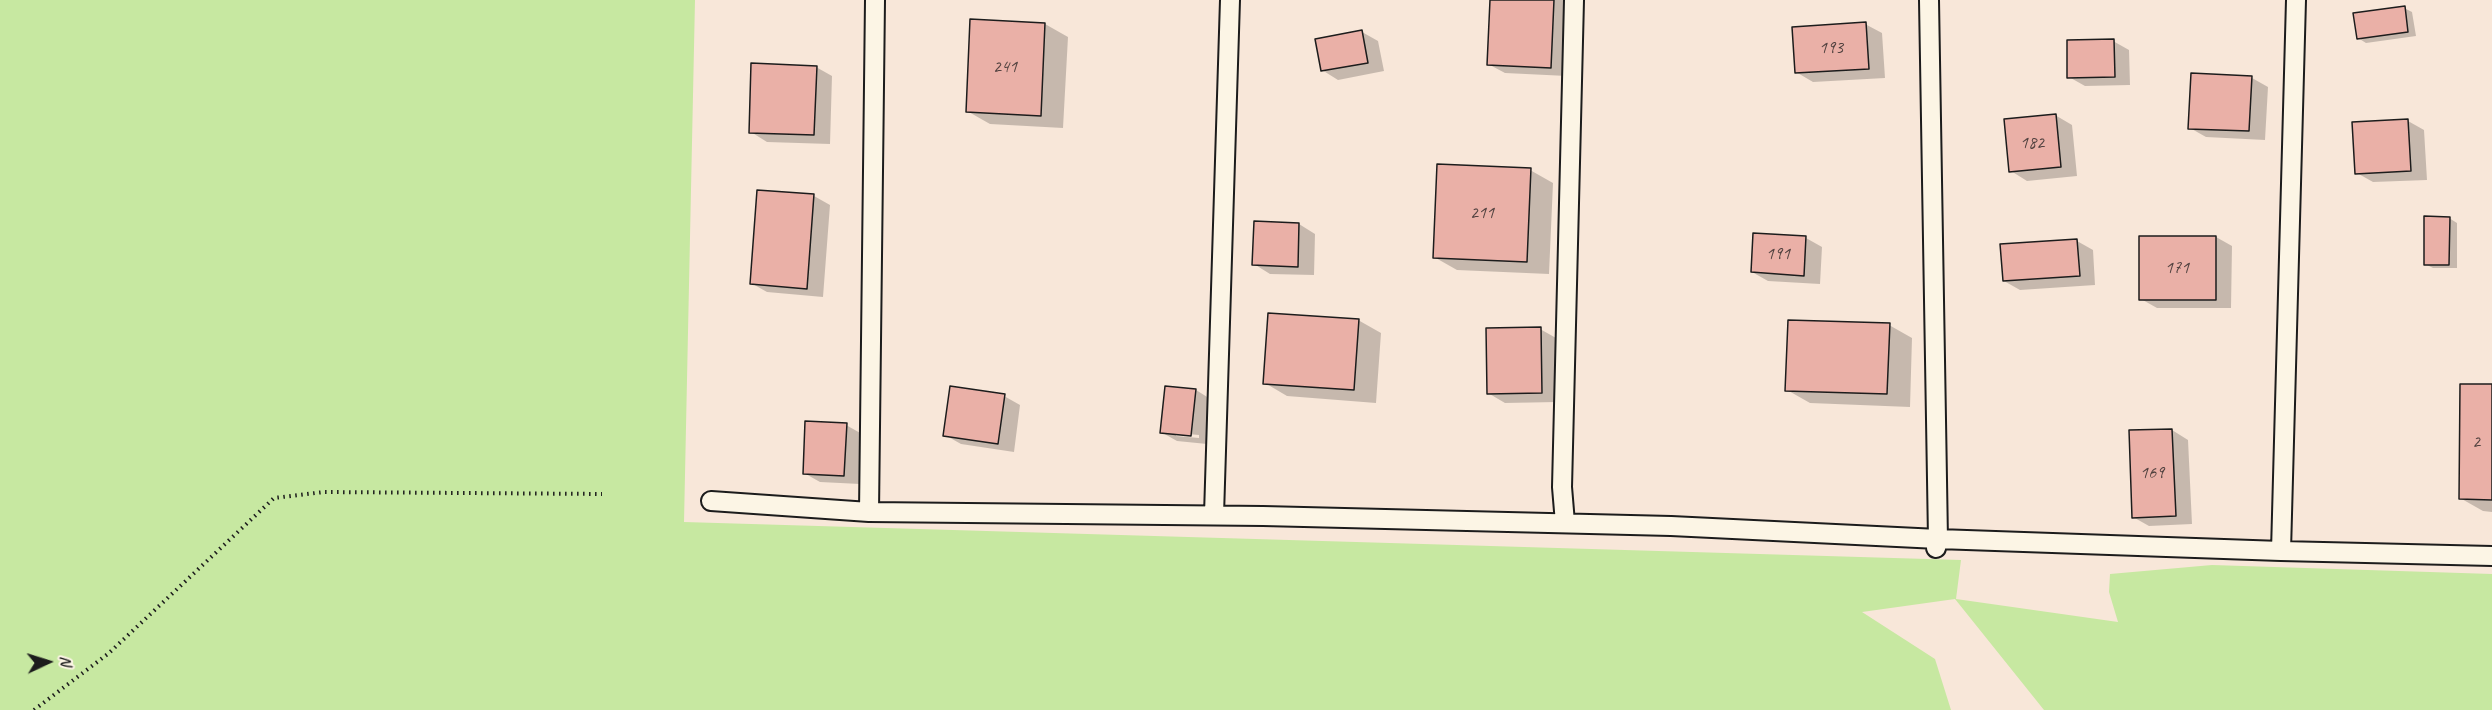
<!DOCTYPE html>
<html>
<head>
<meta charset="utf-8">
<style>
	body { margin:0 }
	#map { position:relative; width:2492px; height:710px; overflow:hidden; background:#f8e7d9; font-family:Caveat,sans-serif }
	canvas { display:block }
	.north { position:absolute; left:18px; top:632px; width:60px; height:60px; -webkit-text-stroke:4px #fcf5e5; paint-order:stroke; rotate:86deg; font-size:16px; font-weight:700; line-height:24px; text-align:center; color:#1c1c1c }
	.north::after { content:''; display:block; margin:auto; width:21px; height:27px; background:#1c1c1c; clip-path:polygon(50% 0,100% 100%,50% 72%,0 100%) }
</style>
</head>
<body>
<div id="map">
<canvas width="2492" height="710"></canvas>
<div class="north">N</div>
</div>
<script>
const context = document.querySelector('canvas').getContext('2d');
context.lineJoin = 'round';
function fillPath(path, color) { context.fillStyle = color; context.fill(path, 'evenodd'); }
function trace(path, color, width, dash) { context.strokeStyle = color; context.lineWidth = width; context.lineCap = dash ? 'butt' : 'round'; context.setLineDash(dash || []); context.stroke(path); }
function write(font, color, halo, rows, align = 'center') {
  context.font = font + ' Caveat,sans-serif'; context.lineWidth = 4.5; context.setLineDash([]); context.textBaseline = 'middle'; context.strokeStyle = halo; context.fillStyle = color; for (const [text, x, y, turn = 0] of rows) {
    context.save(); context.translate(x, y); context.rotate((+turn || 0) * Math.PI / 180); context.textAlign = isNaN(turn) ? turn : align; if (halo) context.strokeText(text, 0, 0); context.fillText(text, 0, 0); context.restore();
  }
}
const green = new Path2D(`
	M0,0H695L684,522L1961,560L1956,599L2118,622L2109,592L2110,574L2212,565L2492,574V710H2044L1955,599L1862,612L1935,659L1951,710H0Z`);
const shadow = new Path2D(`
	M1491,0H1570L1567,76L1505,73L1488,64Z
	M2404,8L2412,12L2416,36L2366,43L2358,38Z
	M972,20L1045,24L1068,37L1063,128L990,124L967,111Z
	M1865,24L1882,33L1885,78L1813,82L1796,72Z
	M1362,32L1378,41L1384,71L1338,80L1322,70Z
	M2113,41L2129,50L2130,85L2085,86L2069,77Z
	M816,67L832,76L830,144L767,142L751,132Z
	M2252,78L2268,87L2265,140L2206,137L2190,128Z
	M2055,115L2072,125L2077,176L2027,181L2011,171Z
	M2408,121L2424,130L2427,180L2373,182L2357,173Z
	M1530,170L1553,183L1549,274L1457,270L1434,257Z
	M814,196L830,205L823,297L767,292L751,283Z
	M2449,218L2457,223V268H2433L2425,264Z
	M1299,224L1315,234L1314,275L1270,274L1254,264Z
	M1754,235L1806,238L1822,247L1820,284L1768,281L1752,272Z
	M2216,237L2232,246L2231,308H2157L2141,299Z
	M2077,241L2093,250L2095,285L2020,290L2004,281Z
	M1358,320L1381,333L1376,403L1287,396L1265,383Z
	M1889,325L1912,338L1910,407L1810,403L1787,390Z
	M1540,329L1556,338L1557,402L1505,403L1488,393Z
	M2492,386V512L2483,511L2460,498Z
	M1196,390L1212,400L1207,444L1177,441L1161,432ZM1176,433L1199,435V438L1176,436Z
	M1004,396L1020,405L1014,452L961,444L945,435Z
	M846,425L862,434L860,484L820,482L804,473Z
	M2172,430L2188,440L2192,524L2149,526L2133,517Z`);
const building = new Path2D(`
	M1490,0H1554L1551,68L1487,65Z
	M2405,6L2408,32L2357,39L2353,13Z
	M970,19L1045,23L1041,116L966,112Z
	M1866,22L1869,69L1795,73L1792,27Z
	M1362,30L1368,63L1321,71L1315,39Z
	M2114,39L2115,77L2067,78V40Z
	M751,63L817,66L814,135L749,133Z
	M2191,73L2252,76L2249,131L2188,129Z
	M2056,114L2061,167L2009,172L2004,119Z
	M2408,119L2411,171L2355,174L2352,122Z
	M1437,164L1531,168L1527,262L1433,258Z
	M757,190L814,194L807,289L750,284Z
	M2424,216L2450,217L2449,265H2424Z
	M1254,221L1299,223L1298,267L1252,265Z
	M1753,233L1806,236L1804,276L1751,272Z
	M2139,236H2216V300H2139Z
	M2077,239L2080,276L2003,281L2000,244Z
	M1268,313L1359,319L1354,390L1263,384Z
	M1788,320L1890,323L1887,394L1785,391Z
	M1541,327L1542,393L1487,394L1486,328Z
	M2460,384H2492V500L2459,499Z
	M950,386L1005,394L998,444L943,436Z
	M1165,386L1196,389L1191,436L1160,433Z
	M805,421L847,423L844,476L803,474Z
	M2172,429L2176,516L2132,518L2129,430Z`);
const path = new Path2D(`
	M34,710L109,653L274,498L324,492L602,494`);
const lane = new Path2D(`
	M711,501L869,512L1263,516L1671,526L1938,539L1929,0
	M869,512L875,0
	M1214,515L1230,0
	M1565,523L1562,487L1574,0
	M1936,548L1938,539L2281,551L2296,0
	M2281,551L2492,556`);
const numberNames = [
	["193",1831,48],
	["241",1005,67],
	["182",2032,143],
	["211",1482,213],
	["191",1778,254],
	["171",2177,268],
	["2",2476,442],
	["169",2152,473]
];
fillPath(green, '#c7e8a1');
fillPath(shadow, '#0003');
fillPath(building, '#eab0a7');
trace(building, '#1c1c1c', 1.5);
trace(lane, '#1c1c1c', 22);
trace(path, '#1c1c1c', 4, [1.5, 4.5]);
trace(lane, '#fcf5e5', 18);
write('18px', '#50413f', null, numberNames);
</script>
</body>
</html>
